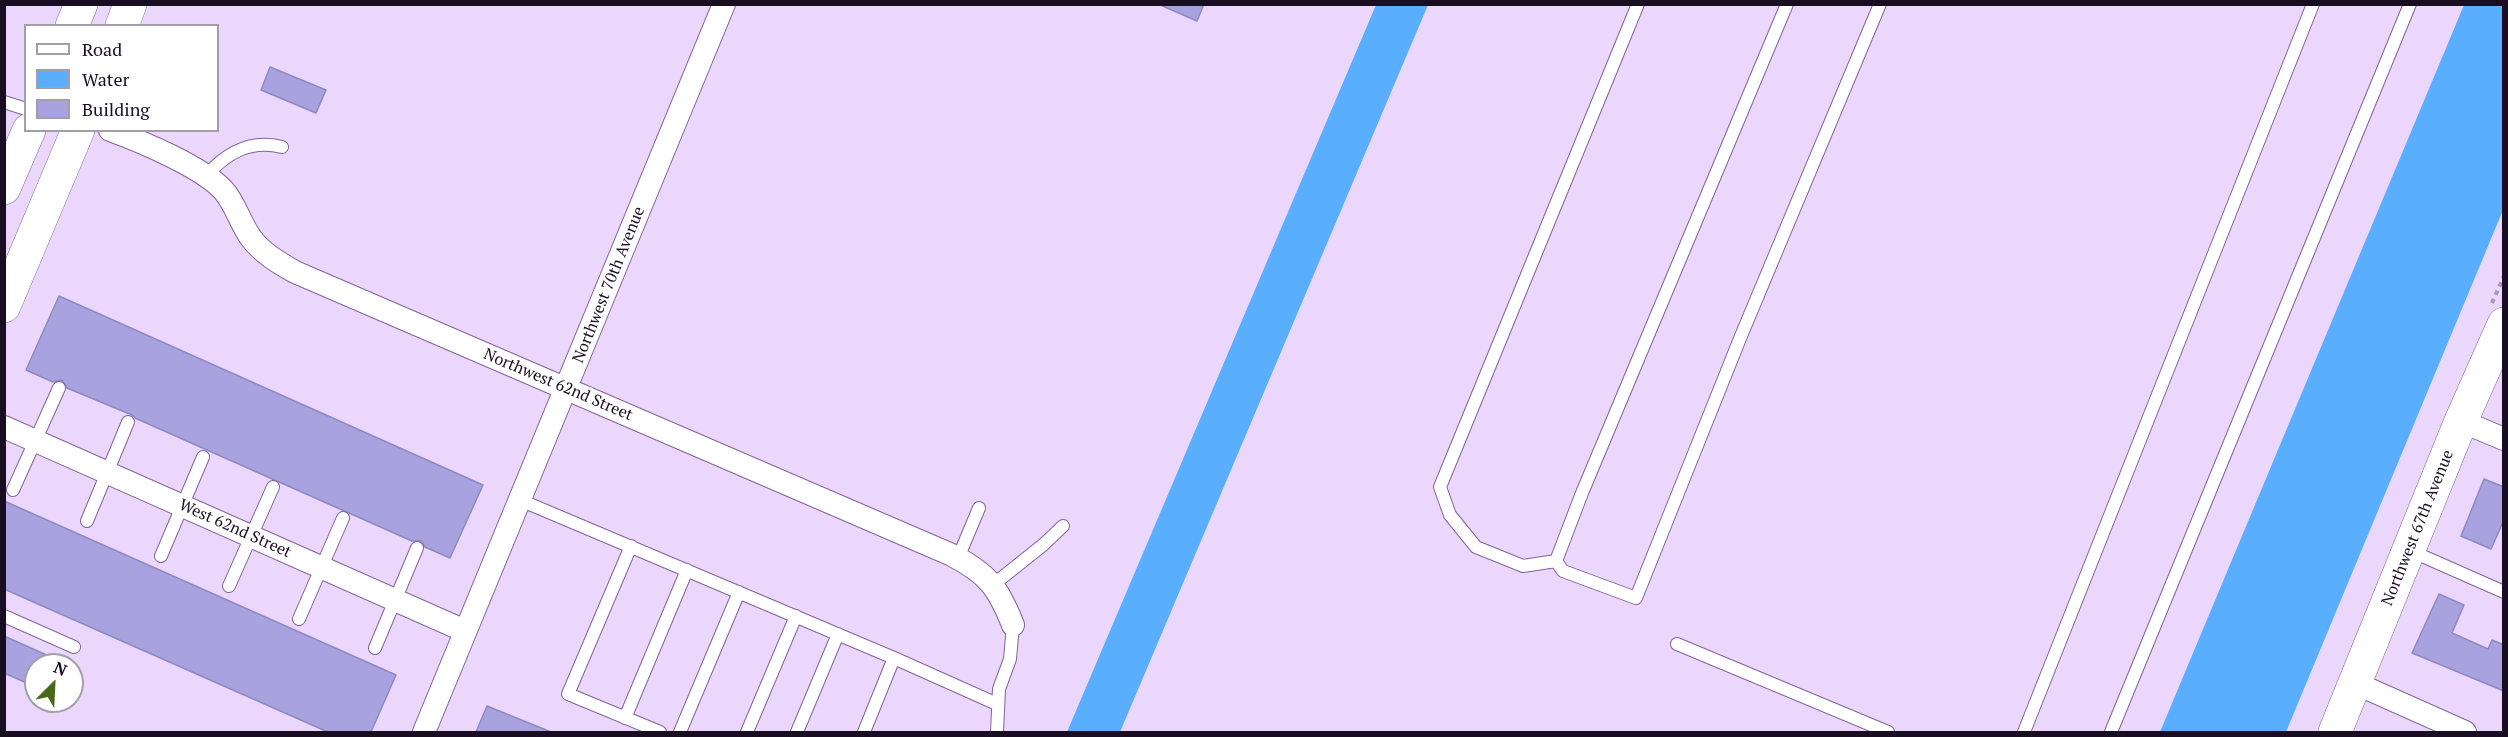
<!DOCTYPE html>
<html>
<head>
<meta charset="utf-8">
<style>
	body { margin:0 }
	#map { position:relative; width:2508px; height:737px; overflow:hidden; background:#ead7fb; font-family:"PT Serif",serif }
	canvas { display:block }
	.frame { position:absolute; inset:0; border:6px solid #190d22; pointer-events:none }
	.legend { position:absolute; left:24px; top:24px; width:195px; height:108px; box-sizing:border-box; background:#fff; border:2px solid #a39ea7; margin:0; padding:8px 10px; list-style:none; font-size:18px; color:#190d22 }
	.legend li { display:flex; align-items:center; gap:12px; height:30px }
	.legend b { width:30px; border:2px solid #a39ea7 }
	.north { position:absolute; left:24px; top:653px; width:60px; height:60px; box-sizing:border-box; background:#fff; border:2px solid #a39ea7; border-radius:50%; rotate:24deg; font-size:16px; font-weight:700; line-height:24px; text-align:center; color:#190d22 }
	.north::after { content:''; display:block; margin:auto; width:21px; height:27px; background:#49671b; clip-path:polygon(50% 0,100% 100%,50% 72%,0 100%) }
</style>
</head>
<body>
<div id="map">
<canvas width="2508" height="737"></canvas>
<div class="frame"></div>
<ul class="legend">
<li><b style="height:8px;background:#fff"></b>Road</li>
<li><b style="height:16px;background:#59aefe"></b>Water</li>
<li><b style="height:16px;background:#a8a2df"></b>Building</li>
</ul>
<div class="north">N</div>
</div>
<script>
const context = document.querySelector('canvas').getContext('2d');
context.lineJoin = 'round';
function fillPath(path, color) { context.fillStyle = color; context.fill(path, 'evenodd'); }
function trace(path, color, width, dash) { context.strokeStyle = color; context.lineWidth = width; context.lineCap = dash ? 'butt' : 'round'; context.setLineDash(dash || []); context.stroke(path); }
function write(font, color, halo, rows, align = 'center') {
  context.font = font + ' "PT Serif",serif'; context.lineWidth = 6; context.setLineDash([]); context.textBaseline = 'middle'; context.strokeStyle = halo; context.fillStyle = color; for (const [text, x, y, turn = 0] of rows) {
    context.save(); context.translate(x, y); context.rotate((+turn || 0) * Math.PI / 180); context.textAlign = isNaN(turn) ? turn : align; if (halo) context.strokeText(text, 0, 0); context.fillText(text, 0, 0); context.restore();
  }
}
const water = new Path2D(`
	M1376,5H1428L1120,732H1067Z
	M2464,5H2503V210L2286,732H2160Z`);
const building = new Path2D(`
	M1158,4H1204L1197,21Z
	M270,67L326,90L316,113L261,90Z
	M59,296L483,485L450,558L425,547L421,541H412L135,418L132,415L67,388L62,380L53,382L26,370Z
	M2484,479L2504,487V520L2491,549L2461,536Z
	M4,501L396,675L371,732H328L4,589Z
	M2439,594L2464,605L2452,633L2488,649L2492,640L2504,645V691L2412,653Z
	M4,636L69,665H36V687L4,673Z
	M487,706L551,732H476Z`);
const path = new Path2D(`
	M2492,303L2504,276`);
const lane = new Path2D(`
	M1638,4L1440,487L1450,515L1476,547L1523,566L1556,561L1582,493L1787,4
	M4,102L26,109
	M206,176C226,153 250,139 282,147
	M13,490L59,388
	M520,500L894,658L864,732
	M87,521L128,422
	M631,546L568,694L660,732
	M2411,551L2504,592
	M161,556L203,457
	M958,558L979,508
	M1556,561L1563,571L1636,598L1741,336L1880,4
	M994,584L1043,545L1063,526
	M229,586L273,487
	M4,616L74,647
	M299,619L343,518
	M1677,644L1888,732
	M375,648L417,548
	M894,658L997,704
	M625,718L687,570
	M680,732L739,592
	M747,732L796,616
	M797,732L838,634
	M997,732L999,689L1010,659L1013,625
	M2024,732L2313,4
	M2111,732L2410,4`);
const street = new Path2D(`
	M110,130C140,141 203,167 224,191C236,205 240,223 251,238C262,253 279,263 295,272L952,555C988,574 998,587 1013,625
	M2461,421L2504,439
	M4,427L465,631
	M2355,683L2465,732
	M424,732L724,4`);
const secondary = new Path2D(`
	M72,26L81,4
	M122,26L130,4
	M4,188L29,130
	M4,306L78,130
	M2335,732L2461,421L2504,324`);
const streetNames = [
	["Northwest 70th Avenue",609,285,-68],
	["Northwest 62nd Street",558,385,23],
	["Northwest 67th Avenue",2418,528,-68],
	["West 62nd Street",235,529,24]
];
fillPath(water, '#59aefe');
fillPath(building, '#a8a2df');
trace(building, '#8f88c3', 1.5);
trace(lane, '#816499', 14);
trace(street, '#816499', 24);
trace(secondary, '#816499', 34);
trace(path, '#a897b6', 4, [4.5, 4.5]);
trace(lane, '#fff', 12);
trace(street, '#fff', 22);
trace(secondary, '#fff', 33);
write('16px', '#190d22', '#fff', streetNames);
</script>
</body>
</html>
